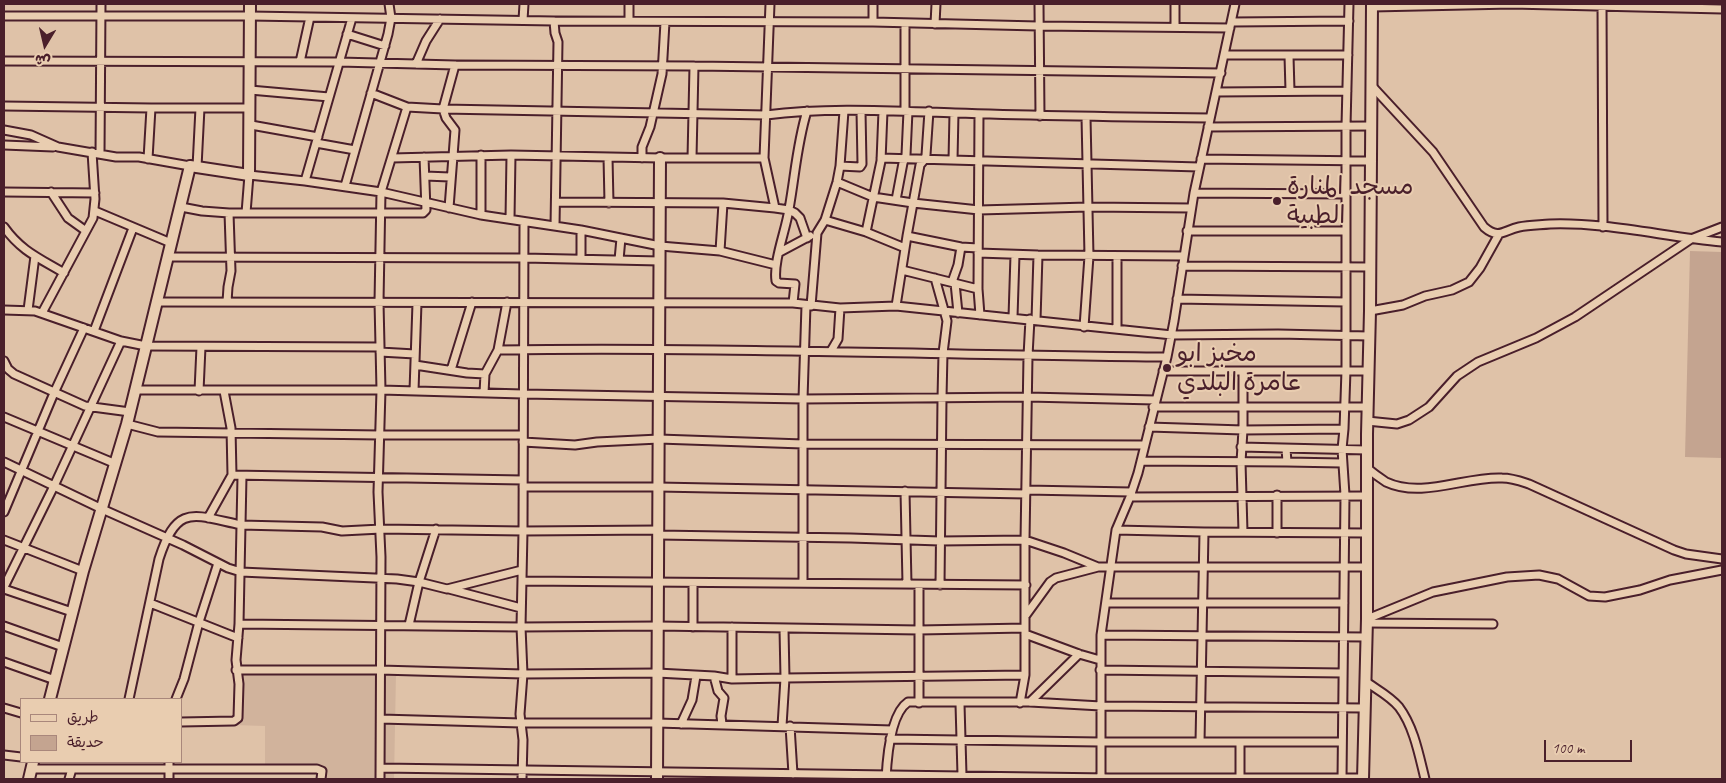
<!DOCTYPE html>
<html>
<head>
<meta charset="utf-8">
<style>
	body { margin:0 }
	#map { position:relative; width:1726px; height:783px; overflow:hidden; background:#dfc2a8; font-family:Caveat,"Playpen Sans Arabic",sans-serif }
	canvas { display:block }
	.frame { position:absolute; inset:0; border:5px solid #4a1f2b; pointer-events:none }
	.legend { position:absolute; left:20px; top:698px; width:162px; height:65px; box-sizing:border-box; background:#e9cdb0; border:1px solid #a9877b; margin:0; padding:6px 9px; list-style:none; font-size:15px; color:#4a1f2b }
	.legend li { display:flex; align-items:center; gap:10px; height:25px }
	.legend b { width:25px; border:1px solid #a9877b }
	.north { position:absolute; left:20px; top:20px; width:50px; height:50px; -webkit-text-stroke:4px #e9cdb0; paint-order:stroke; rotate:189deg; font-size:14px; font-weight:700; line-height:20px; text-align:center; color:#4a1f2b }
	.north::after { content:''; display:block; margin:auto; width:18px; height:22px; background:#4a1f2b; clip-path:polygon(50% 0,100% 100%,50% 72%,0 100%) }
	.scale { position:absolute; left:1544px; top:740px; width:88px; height:22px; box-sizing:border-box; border:2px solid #4a1f2b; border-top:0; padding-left:6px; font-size:15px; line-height:18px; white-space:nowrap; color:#4a1f2b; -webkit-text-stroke:4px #e9cdb0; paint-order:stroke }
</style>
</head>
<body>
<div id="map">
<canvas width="1726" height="783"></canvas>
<div class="frame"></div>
<ul class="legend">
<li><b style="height:6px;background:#e9cdb0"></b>طريق</li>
<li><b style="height:14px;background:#c4a490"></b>حديقة</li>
</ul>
<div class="north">ش</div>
<div class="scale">100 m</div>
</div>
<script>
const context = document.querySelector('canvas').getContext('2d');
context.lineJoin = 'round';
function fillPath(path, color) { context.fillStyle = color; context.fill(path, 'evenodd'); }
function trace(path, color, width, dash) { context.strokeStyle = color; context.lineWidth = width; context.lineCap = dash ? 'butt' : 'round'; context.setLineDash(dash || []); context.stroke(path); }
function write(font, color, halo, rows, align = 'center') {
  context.font = font + ' Caveat,"Playpen Sans Arabic",sans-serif'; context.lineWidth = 4; context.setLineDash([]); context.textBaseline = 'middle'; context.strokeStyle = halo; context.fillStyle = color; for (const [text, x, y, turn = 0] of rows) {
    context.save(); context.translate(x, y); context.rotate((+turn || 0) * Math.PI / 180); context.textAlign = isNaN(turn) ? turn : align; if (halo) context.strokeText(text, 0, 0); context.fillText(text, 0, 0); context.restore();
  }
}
const built = new Path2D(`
	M235,671L396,673L394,779H319V766L265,765V726L234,725Z`);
const green = new Path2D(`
	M1690,251L1722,252V458L1685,457Z`);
const street = new Path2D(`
	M770,4L764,158L775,208
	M1039,4L1040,116
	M1175,4V26
	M1602,4L1603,227
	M1372,7L1512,4L1722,9
	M4,16H250L554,21L873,22L1038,26L1230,28
	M523,20L524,4
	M554,21L555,33L558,42L555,226
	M629,21V4
	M873,22V4
	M1232,22L1349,21
	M935,24L936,4
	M347,34L385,46
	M1224,55H1348
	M1289,56L1290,91
	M4,61L339,62L455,65L694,66L1221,73
	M300,62L310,17
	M416,64L426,41L440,19
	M1371,85L1433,152L1484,227C1499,240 1504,230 1519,227C1529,225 1540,225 1550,224C1607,222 1665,237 1722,242
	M250,90L329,97
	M1216,92L1347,91
	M371,93L407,107L381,192L379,302L381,390L378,492L381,557L380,779
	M4,106L151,108L148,159
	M407,107L443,109L766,115C828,107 892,111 955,113C1040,116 1125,117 1210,118
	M151,108H250
	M905,111V23
	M979,114L978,289L980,315
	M251,125L318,137
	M1208,127L1371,126
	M4,130L31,135L58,147L116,157H139L190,166
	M316,143L355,150
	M4,145L53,147
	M100,154L101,4
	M608,157L609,203
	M392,158L511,155L660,158H764
	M642,158V147L650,127L662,74L665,22
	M692,158L694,66
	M881,158L1199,167
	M1201,159L1370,161
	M953,160L954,113
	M840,166L860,167L862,164L861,111
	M197,167L200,108
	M425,176L450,177
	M305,181L352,18
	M837,182L873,197L913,203L979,210L1088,207L1191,208
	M345,186L388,34L391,18L389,4
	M4,192L95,193
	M51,192L68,218L86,231
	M1194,193L1346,194
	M896,200L903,163L906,155L908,111
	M556,202L723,203L775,208L789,210L795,213L800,218L807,238
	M181,207L202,211L229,213H423L426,210L424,157
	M449,208L455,130L446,118L443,109L455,65
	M95,211L171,243
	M246,213L249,175L305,181L381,192L481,215L581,230L660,246L720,251L776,265
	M481,215V155
	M510,219L511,155
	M825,220L866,232L905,248
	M4,227C21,251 39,258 64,273
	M581,230V259
	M1187,231H1346
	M866,232L881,161L883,111
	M907,236L961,247L978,248
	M720,251L723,203
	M780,252L810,236
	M978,253L1038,255L1184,256
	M1117,256V329
	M168,257L524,258L660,261
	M619,260L621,238
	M1182,266L1369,267
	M902,270L978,289
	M935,278L947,321L943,353L942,398L940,585
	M952,282L958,265L961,247
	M955,283L958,313
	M1177,299L1346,302
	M156,302L793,303L840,308L896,306L1172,335L1278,334L1369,336
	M227,302L228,287L231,271L229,213
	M793,303L795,284L779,283L776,281C773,261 786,230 789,209C795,176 797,143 807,111
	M811,306L817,233L825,220L837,182L840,166L844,111
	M896,306L907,236L920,165L925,159L926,155L929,111
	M4,310L35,311L121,341L146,346L380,347
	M28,310L35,256
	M1370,311L1403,305L1425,296L1452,290L1469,282L1480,268L1499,234
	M42,313L93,218L95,199L92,152
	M1013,317L1015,255
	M1036,320L1038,255
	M1084,327L1089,256L1086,117
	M94,331L133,228
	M498,350C721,347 944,355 1167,357
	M831,351L838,339L840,308
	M380,352L415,354
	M4,361L8,369L14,374L85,406L130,412
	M415,365L467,373L485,374
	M451,370L472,302
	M1163,371H1368
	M1243,372V430L1241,462L1243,532
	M136,390H381L523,394L803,399L1028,397L1155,400
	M199,391L201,347
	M414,391L417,303
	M484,393L485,374L498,350L507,302
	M1153,407H1368
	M4,417L116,464
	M1367,421L1397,424L1409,420L1429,407L1457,376L1478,362L1536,338L1575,317L1691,239L1722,227
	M127,424L158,432L380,435H523
	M1149,427L1243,430L1344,429L1346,370V126L1349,4
	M523,442L575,445L597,442L659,439L803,444L1144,445
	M1241,447L1367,450
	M1286,449L1287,462L1342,463
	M1141,461L1287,462
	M4,462L102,509L183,545L228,568L241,572L397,579L419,582L447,589L522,570
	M1367,468C1373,473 1380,478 1386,482C1422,499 1466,476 1502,478C1512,478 1520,481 1529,484L1674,550L1686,554L1722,559
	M232,475L523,480
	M523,487H658L1026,494
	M1026,490L1131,492
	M905,491L907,584
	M1130,497L1367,496
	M4,512L54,393L84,328
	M208,518L232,475L231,428L224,391
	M1116,530L1204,532L1367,533
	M1277,533V495
	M658,535L851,538L940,541L1025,540L1064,553L1098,567H1367
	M4,540L83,571
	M522,581L1026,585
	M693,583V627
	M803,583V399L806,305
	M919,585V703
	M4,587L54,486L121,341
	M4,589L72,612
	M449,589L521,608
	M150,603L238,638
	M1106,603H1344
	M1026,615L1050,582L1056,578L1098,567
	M1367,619L1433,592L1507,577L1539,575L1558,579L1589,596L1605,597L1640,590L1670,580L1722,570
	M1366,623L1493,624
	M239,624L521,627L658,626L919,630L1025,628
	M409,625L419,582L436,529
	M4,626L63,647
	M784,629L785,678L1025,675
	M1025,634L1079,654L1100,660
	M1101,635L1366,637
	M4,662L55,680
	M236,670H380L523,674L657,673L714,676L732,679L785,678L782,726
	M1100,670L1343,673
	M714,676L718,691L724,698L721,716L722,724
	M732,679V627
	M1365,681C1376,689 1390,696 1399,707C1414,727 1419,755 1425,779
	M129,699L159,559C177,503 193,515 241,525L242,476
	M176,699L184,679L199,622L218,563
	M1030,702L1079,654
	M1020,703L1025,675V540L1028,356L1030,319
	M960,704L962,775
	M4,708L21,713
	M381,719L521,723H657L892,730
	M181,722L234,721L238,718L239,684L236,660L239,624L241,525L322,527L342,531L381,529L523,531L658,530
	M681,724L692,700L696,676
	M790,726L793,774
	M890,739L1100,742H1342
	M1200,742L1204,532
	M1240,743V779
	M4,755L21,757
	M169,762V779
	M381,768L1109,778H1363
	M32,769H317L322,771L321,779
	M1101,777V635L1116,530L1130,497L1138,473L1167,357L1174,321L1194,193L1235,4
	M69,779L72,769
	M522,779L523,740L520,714L523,674L521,627L523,531L524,222
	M886,779C887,759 890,714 908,702H1030L1101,706L1365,708
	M1342,779L1345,495L1342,449L1344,429`);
const secondary = new Path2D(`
	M50,699L83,571L127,424L190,166L249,175L250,4
	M29,779L33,762
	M657,779L660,158
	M1363,779L1367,619V434L1370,311L1372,4`);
const markers = [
	[1277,201,5,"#4a1f2b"],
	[1167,368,5,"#4a1f2b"]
];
const poiNames = [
	["مسجد المنارة",1287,187],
	["الطبية",1287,216],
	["مخبز ابو",1177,354],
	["عامرة البلدي",1177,383]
];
fillPath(built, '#d1b39c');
fillPath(green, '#c4a490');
trace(street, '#4a1f2b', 11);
trace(secondary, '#4a1f2b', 14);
trace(street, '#e9cdb0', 7);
trace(secondary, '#e9cdb0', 10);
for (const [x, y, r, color] of markers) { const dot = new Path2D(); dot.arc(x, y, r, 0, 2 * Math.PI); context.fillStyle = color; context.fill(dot); trace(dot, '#e9cdb0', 2); }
write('25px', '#4a1f2b', '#e9cdb0', poiNames, 'left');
</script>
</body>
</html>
